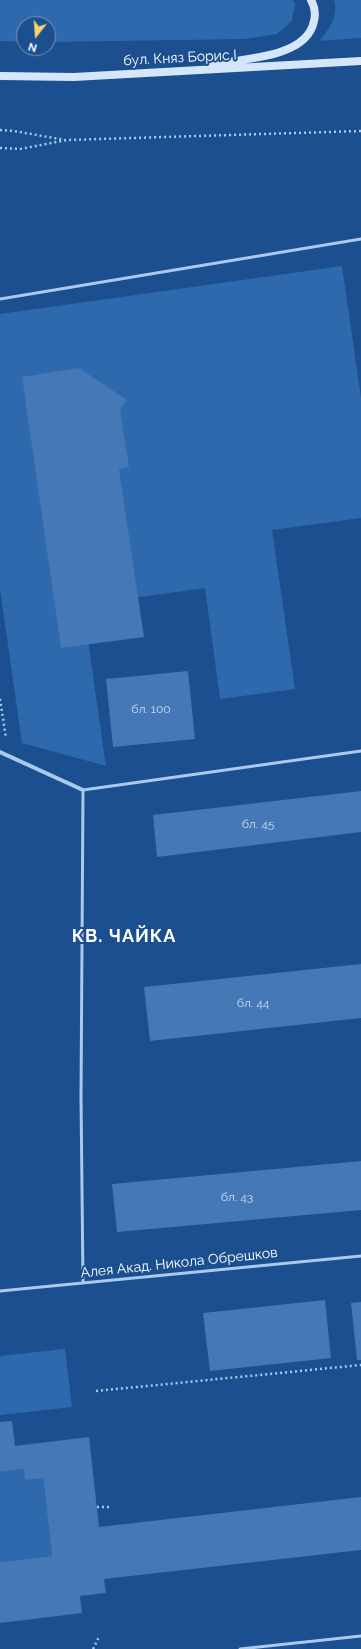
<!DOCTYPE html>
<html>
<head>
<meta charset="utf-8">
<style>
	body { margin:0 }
	#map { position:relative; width:361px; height:1649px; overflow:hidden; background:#1b4f8f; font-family:Raleway,sans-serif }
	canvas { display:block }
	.north { position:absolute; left:16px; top:16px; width:40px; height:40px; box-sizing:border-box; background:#1b4f8f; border:1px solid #7695bc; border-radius:50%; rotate:197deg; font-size:11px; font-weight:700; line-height:16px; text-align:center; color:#fff }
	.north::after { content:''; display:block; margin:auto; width:14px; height:18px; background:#ffd166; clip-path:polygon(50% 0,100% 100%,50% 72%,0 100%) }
</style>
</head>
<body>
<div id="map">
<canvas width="361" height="1649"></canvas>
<div class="north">N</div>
</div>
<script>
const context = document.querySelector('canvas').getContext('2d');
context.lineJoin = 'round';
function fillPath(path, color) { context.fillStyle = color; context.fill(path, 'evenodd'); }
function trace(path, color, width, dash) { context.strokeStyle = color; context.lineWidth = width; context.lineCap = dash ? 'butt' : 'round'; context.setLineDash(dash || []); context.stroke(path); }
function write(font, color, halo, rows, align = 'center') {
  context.font = font + ' Raleway,sans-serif'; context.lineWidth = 4; context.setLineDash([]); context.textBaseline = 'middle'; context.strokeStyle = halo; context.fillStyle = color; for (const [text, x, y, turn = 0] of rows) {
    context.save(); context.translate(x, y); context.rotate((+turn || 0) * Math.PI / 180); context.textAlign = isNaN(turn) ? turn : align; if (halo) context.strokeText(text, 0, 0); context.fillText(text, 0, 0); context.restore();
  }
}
const green = new Path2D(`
	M0,0H293L295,4L292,21L277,34L245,39L48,42V24H24V42L0,41Z
	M334,0H361V38L319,41C330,29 338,16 334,0Z
	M342,266L361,398V518L272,530L295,689L220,699L205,588L83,605L106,766L22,743L0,589V314Z
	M65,1349L72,1407L0,1415V1356Z
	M24,1469L43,1478L52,1556L0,1562V1472Z`);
const building = new Path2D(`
	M79,368L127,400L120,410L129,467L119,469L144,637L61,648L22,377Z
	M188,671L195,739L113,747L106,679Z
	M361,791V832L157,857L153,815Z
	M361,964V1018L150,1041L144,987Z
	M361,1161V1210L117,1232L112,1184Z
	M325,1300L331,1358L210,1371L203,1313Z
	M361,1302V1360H357L351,1303Z
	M12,1421L15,1446L89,1437L99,1527L361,1497V1550L104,1579L106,1593L80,1596L82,1613L0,1623V1562L52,1556L43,1478L25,1480L24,1469L0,1472V1422Z`);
const path = new Path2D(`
	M0,130L14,131L65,140
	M0,148L20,149L67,140L361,131
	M0,699L6,738
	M96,1391L361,1365
	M97,1507H111
	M93,1649L99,1637`);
const lane = new Path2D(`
	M0,299L361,239
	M83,1283L81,1097L83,790L361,751
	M0,1291L361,1256
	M240,1649L361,1636`);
const street = new Path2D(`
	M0,752L83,790`);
const secondary = new Path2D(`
	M212,64C243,59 307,58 314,21C316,13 315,7 311,0
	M0,76L74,77L361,61`);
const numberNames = [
	["бл. 100",151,709],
	["бл. 45",258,824],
	["бл. 44",253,1003],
	["бл. 43",237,1197]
];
const streetNames = [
	["бул. Княз Борис I",180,58,-3],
	["Алея Акад. Никола Обрешков",179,1263,-6]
];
const districtNames = [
	["КВ. ЧАЙКА",124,937]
];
fillPath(green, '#2e69ad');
fillPath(building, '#4478b7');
trace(path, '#a9c9ee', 2.5, [2, 3]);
trace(lane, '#a9c9ee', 3);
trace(street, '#a9c9ee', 4);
trace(secondary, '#d6e6fa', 8);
write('12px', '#d0dded', null, numberNames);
write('14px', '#fff', '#1b4f8f', streetNames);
context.letterSpacing = '1px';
write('bold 18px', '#fff', '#1b4f8f', districtNames);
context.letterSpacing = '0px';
</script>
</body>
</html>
